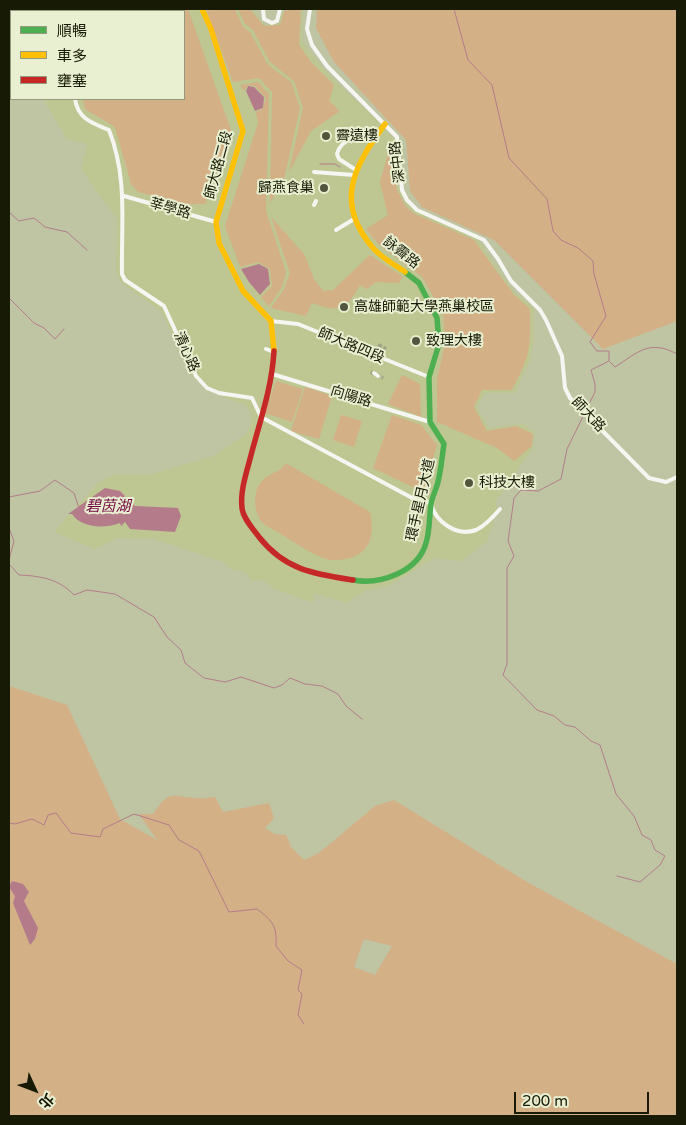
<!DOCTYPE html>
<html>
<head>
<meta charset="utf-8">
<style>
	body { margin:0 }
	#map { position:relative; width:686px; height:1125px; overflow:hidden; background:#bfc4a3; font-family:"Varela Round","Noto Sans TC",sans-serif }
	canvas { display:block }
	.frame { position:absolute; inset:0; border:10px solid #171a04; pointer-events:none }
	.legend { position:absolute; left:10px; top:10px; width:175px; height:90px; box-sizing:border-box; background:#e9efd1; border:1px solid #959a7f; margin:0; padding:6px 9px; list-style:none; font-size:15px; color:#171a04 }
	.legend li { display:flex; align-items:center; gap:10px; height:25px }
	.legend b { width:25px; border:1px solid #959a7f }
	.north { position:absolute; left:10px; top:1065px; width:50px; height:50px; -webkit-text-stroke:4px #e9efd1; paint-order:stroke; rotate:133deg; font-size:14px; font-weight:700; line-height:20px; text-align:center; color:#171a04 }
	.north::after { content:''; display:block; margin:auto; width:18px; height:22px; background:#171a04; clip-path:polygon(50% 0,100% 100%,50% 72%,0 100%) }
	.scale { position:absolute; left:514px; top:1092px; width:135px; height:22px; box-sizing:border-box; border:2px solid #171a04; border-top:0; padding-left:6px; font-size:15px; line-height:18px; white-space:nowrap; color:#171a04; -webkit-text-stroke:4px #e9efd1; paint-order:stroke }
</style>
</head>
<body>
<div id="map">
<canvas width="686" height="1125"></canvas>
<div class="frame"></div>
<ul class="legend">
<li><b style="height:6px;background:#4caf50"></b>順暢</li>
<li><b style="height:6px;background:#ffc107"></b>車多</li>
<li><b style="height:6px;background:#c62828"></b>壅塞</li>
</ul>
<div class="north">北</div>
<div class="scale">200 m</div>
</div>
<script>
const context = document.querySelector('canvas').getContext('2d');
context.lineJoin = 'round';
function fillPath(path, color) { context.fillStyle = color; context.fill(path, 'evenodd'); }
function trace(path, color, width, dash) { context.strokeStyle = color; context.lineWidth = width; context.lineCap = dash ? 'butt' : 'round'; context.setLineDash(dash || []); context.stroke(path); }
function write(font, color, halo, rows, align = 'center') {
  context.font = font + ' "Varela Round","Noto Sans TC",sans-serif'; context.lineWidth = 4; context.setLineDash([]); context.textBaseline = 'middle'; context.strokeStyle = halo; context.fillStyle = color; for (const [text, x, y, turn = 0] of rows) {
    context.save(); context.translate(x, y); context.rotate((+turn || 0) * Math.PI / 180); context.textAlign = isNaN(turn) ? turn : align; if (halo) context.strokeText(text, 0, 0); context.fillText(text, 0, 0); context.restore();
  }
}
const built = new Path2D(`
	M28,9H252L265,25L279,23L283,9H303L302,42L329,75L376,119L395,140L399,188L403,199L415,210L426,216L477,239L514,292L534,308V340L530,360L515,393H485L477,407L488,428L523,424L535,432L533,448L496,501L497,511L487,541L461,561L433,558L391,585L365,591L346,603L314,593L313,603L270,587L265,580L252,581L245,572L231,569L221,561L153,539L118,538L95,549L54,532L97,484L112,475H149L213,456L246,434L250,427L252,416L246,405L210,392L192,376L161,311L122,283L116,273L117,219L81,169L87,144L67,139L43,99H184V11H28Z`);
const green = new Path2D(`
	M70,9H188L232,133L205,204H186L138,192L131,184L115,127L85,109L83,99H184V11H70Z
	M206,9H235L243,27L250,32L268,65L291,82L300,108L284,179L270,203L272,92L259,78L233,82Z
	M238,9H250L264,26L280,25L285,9H301L299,45L311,62L334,85L329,101L340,111L311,131L289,172L303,108L294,81L270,62L253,30L245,24Z
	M317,9H677V321L603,349L494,240L422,207L410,191L406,140L334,62L316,28Z
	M258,82L269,94L266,211L286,272L282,287L269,306L261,297L272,286L270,269L258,262L240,267L225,226L258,123L256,112L263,109L266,98L255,86L248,85L244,91L240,85Z
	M390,147L397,190L405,205L413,213L474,240L514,295L530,309C531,348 530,356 512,390H482L474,407L487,431L516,426L533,434L532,446L514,461L497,448L437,422V379L445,344L443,313L422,277L378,244L366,229L388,215L380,182Z
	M271,217L304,254L315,281L324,291L333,290L370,255L403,277L399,283L376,282L367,289L360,285C346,310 340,313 312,303L306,316L271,308L284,289L290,273Z
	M402,375L420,384L421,417L388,404Z
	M276,381L303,389L292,422L265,413Z
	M305,387L332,396L319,439L291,431Z
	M341,415L362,421L354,447L333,440Z
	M392,415L421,425L437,445L423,492L373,468Z
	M286,463L370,512C375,534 371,554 346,559C340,560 332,561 326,559C310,554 279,532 262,523C253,510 252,490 264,479C272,472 281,472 286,463Z
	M9,686L67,705L120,819L157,840L139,814H153C170,790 169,796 194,798C201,799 208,798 215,797L223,812L269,803L274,818L265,828L275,834L286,835L291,847L304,860L319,853L375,806L394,800L527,882L677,964V1116H9ZM364,939L392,946L375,975L354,967Z`);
const water = new Path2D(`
	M248,86L254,87L264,97L263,108L255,111L246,91Z
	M259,264L268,269L270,284L260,295L249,282L241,269Z
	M105,488L120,491L135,506L178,508L181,516L175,532L130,529L125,522L121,526L120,523C105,529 81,528 72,514H68Z
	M12,881L23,884L29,892L24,901L38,928L35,939L30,945L13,903L15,896L9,887Z`);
const stream = new Path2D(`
	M454,9L468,60L492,85L509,158L547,199L553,231L561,240L578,248L593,261L594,274L606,316L590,342L597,351H609V361L591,370L595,384V392L567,449L561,479L538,491L521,490L514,498L508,541L514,556L507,568V664L503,675L537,710L554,716L565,725L575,727L591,741L600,745L616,794L634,816L642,835L651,840L655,850L665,856L660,865L640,882L617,876
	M9,33H11
	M320,164H335L340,167
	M9,208V212L19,221L34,218L45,227L67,232L87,250
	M9,298L34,323L44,328L55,339L64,329
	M610,362L615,367C638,352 650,339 677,354
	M9,497L40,491L55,480L74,493L79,508
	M9,528L14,541L9,560
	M9,564L19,575C41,576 59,579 74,595L87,590L115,594L154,617L167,637L181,650L185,663L204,678L225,682L241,677L274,688L282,685L290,678L305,684L322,686L338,694L346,706L362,719
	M9,823L15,824L32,819L44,825L48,815L56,813L71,833L100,837L103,829L134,814L169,825L179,840L199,851L229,912L257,909C273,921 277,926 276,946L288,961L302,970L298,990L302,994L298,1015L304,1024`);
const streetTunnel = new Path2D(`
	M378,345L386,349
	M371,372L383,378`);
const street = new Path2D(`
	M263,9L264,19L272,23L277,21L280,9
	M310,9L307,29L312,45L327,66L397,137L402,190L407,200L417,210L484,240L498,259L511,281L540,310L546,320L562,356L565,388L570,398L649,478L666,482L677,477
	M61,11L62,9
	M75,99C78,119 92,123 109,130C128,178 121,224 122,274L125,280L164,306L196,376L207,388L219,393L252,398L261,417L416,500L431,503C435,522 457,537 476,530C485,526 494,516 500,509
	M356,170L339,159L337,154C342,136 359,138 374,141
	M314,172L354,175
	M124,196L216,222
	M314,205L316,201
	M336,230L354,219
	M271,321L298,324L429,377
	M266,349L274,352
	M374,373L378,376
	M272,374L430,422`);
const fast = new Path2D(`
	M353,580C380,585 418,572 426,543C430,531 429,517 431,504C432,497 436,490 438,482C441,470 442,457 444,444L430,422L429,377L439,344L437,318L419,283L405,272`);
const slow = new Path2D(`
	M202,9L211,29L243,131L216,222L219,243L243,291L271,321L274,351
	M385,124C354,166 333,203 374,249C382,258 395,265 405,272`);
const jam = new Path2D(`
	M274,351C272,388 259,424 250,459C246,474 240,492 242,508C243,518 253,529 259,537C285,570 314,574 353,580`);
const markers = [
	[326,136,5,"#52563c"],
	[324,188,5,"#52563c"],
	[344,307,5,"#52563c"],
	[416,341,5,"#52563c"],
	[469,483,5,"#52563c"]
];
const poiNames = [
	["霽遠樓",336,136],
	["歸燕食巢",314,188,"right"],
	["高雄師範大學燕巢校區",354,307],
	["致理大樓",426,341],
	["科技大樓",479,483]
];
const streetNames = [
	["深中路",398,162,-97],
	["師大路二段",219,165,-75],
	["莘學路",170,209,16],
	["詠霽路",401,253,38],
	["師大路四段",351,346,23],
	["清心路",186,352,66],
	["向陽路",351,397,17],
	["師大路",588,415,47],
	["環手星月大道",421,500,-77]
];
const waterNames = [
	["碧茵湖",108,507]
];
fillPath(built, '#bec692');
fillPath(green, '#d4b087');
fillPath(water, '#b47c8a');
trace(stream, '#b47c8a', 1);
trace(streetTunnel, '#9da283', 4, [4, 2]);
trace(street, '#f5f6f1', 4);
trace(fast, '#4caf50', 5.5);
trace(slow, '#ffc107', 5.5);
trace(jam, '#c62828', 5.5);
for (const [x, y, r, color] of markers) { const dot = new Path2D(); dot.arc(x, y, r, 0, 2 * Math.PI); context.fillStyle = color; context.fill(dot); trace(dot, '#e9efd1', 2); }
write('14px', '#171a04', '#e9efd1', poiNames, 'left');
write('14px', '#171a04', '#e9efd1', streetNames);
write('italic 15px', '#710440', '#e9efd1', waterNames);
</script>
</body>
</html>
